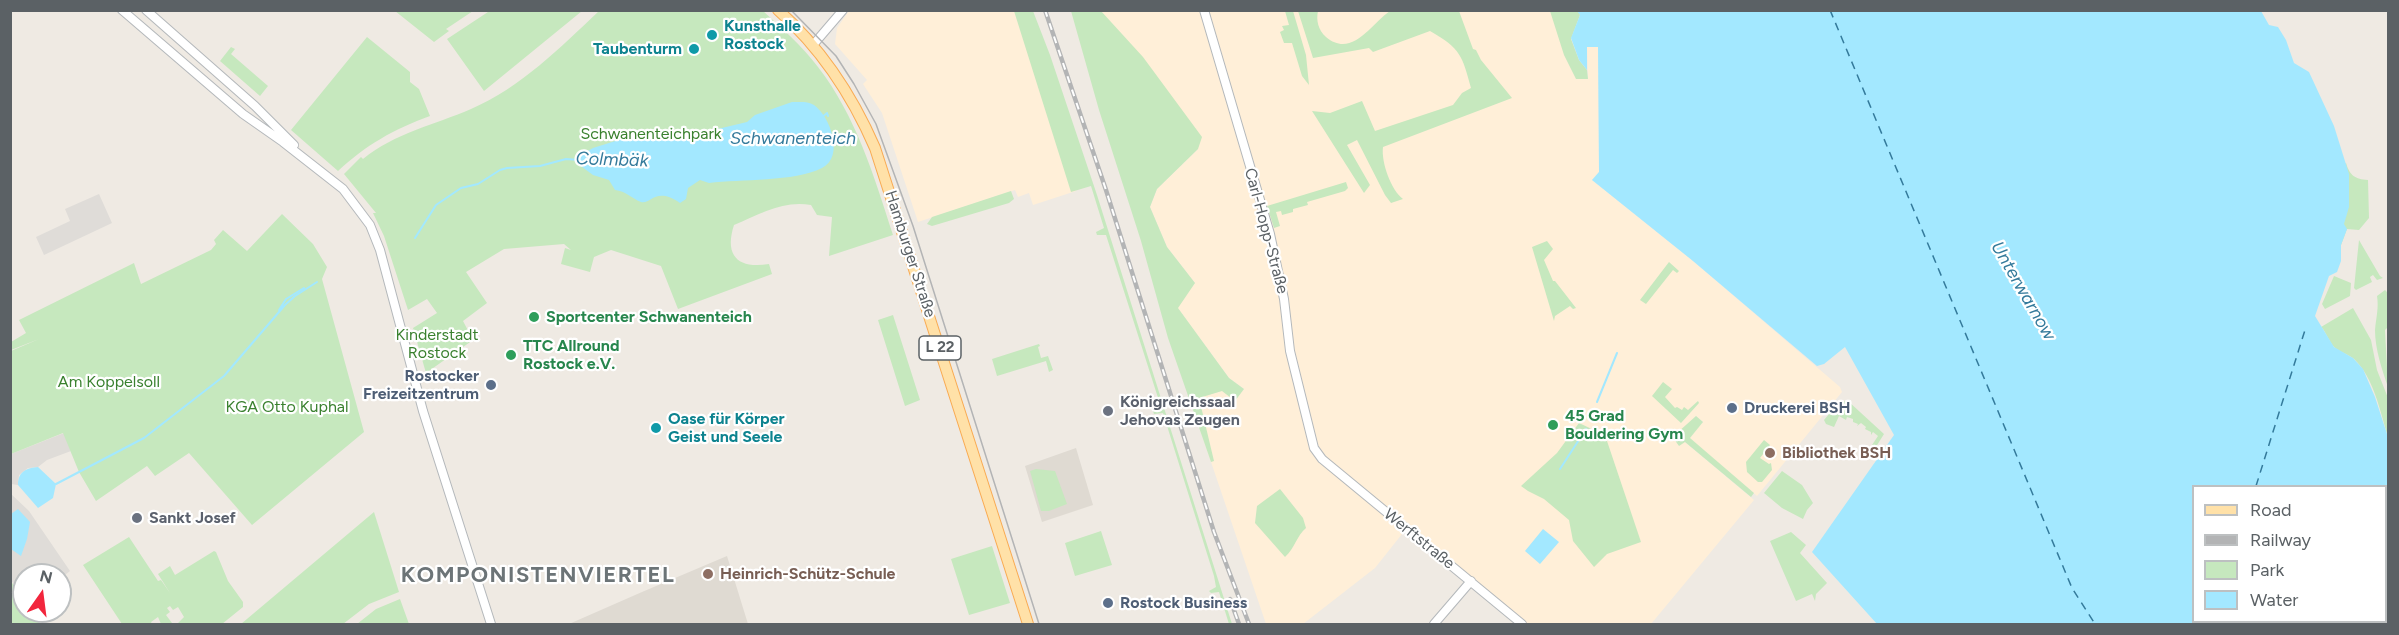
<!DOCTYPE html>
<html>
<head>
<meta charset="utf-8">
<style>
	body { margin:0 }
	#map { position:relative; width:2399px; height:635px; overflow:hidden; background:#efeae3; font-family:Figtree,sans-serif }
	canvas { display:block }
	.frame { position:absolute; inset:0; border:12px solid #5b6165; pointer-events:none }
	.legend { position:absolute; left:2192px; top:485px; width:195px; height:138px; box-sizing:border-box; background:#fff; border:2px solid #bdc0c1; margin:0; padding:8px 10px; list-style:none; font-size:18px; color:#5b6165 }
	.legend li { display:flex; align-items:center; gap:12px; height:30px }
	.legend b { width:30px; border:2px solid #bdc0c1 }
	.north { position:absolute; left:12px; top:563px; width:60px; height:60px; box-sizing:border-box; background:#fff; border:2px solid #bdc0c1; border-radius:50%; rotate:14deg; font-size:16px; font-weight:700; line-height:24px; text-align:center; color:#5b6165 }
	.north::after { content:''; display:block; margin:auto; width:21px; height:27px; background:#f2263d; clip-path:polygon(50% 0,100% 100%,50% 72%,0 100%) }
</style>
</head>
<body>
<div id="map">
<canvas width="2399" height="635"></canvas>
<div class="frame"></div>
<ul class="legend">
<li><b style="height:8px;background:#ffe1a8"></b>Road</li>
<li><b style="height:8px;background:#b3b4b5"></b>Railway</li>
<li><b style="height:16px;background:#c6e8be"></b>Park</li>
<li><b style="height:16px;background:#a3e8ff"></b>Water</li>
</ul>
<div class="north">N</div>
</div>
<script>
const context = document.querySelector('canvas').getContext('2d');
context.lineJoin = 'round';
function fillPath(path, color) { context.fillStyle = color; context.fill(path, 'evenodd'); }
function trace(path, color, width, dash) { context.strokeStyle = color; context.lineWidth = width; context.lineCap = dash ? 'butt' : 'round'; context.setLineDash(dash || []); context.stroke(path); }
function write(font, color, halo, rows, align = 'center') {
  context.font = font + ' Figtree,sans-serif'; context.lineWidth = 4.5; context.setLineDash([]); context.textBaseline = 'middle'; context.strokeStyle = halo; context.fillStyle = color; for (const [text, x, y, turn = 0] of rows) {
    context.save(); context.translate(x, y); context.rotate((+turn || 0) * Math.PI / 180); context.textAlign = isNaN(turn) ? turn : align; if (halo) context.strokeText(text, 0, 0); context.fillText(text, 0, 0); context.restore();
  }
}
const commercial = new Path2D(`
	M849,11H1016L1029,43L1076,191L1033,205L1029,193L1018,197L1015,190L918,222L882,113L863,84L867,80L835,44L837,28Z
	M1101,11H1552L1588,79L1587,47L1598,46L1599,172L1592,180L1693,261L1840,387L1842,392L1757,496L1689,438L1703,422L1696,416L1686,426L1685,442L1754,500L1651,624H1522L1406,529L1375,568L1303,624H1266L1190,400L1222,391L1244,389L1229,378L1177,307L1195,283L1167,247L1150,207L1157,189L1198,149Z`);
const industrial = new Path2D(`
	M99,194L112,223L44,255L36,237L70,221L65,209Z
	M64,433L71,451L47,460L38,467L28,468L19,475L18,485L11,484V454Z
	M10,493L29,511L70,571L60,579V575H24V600L11,580Z`);
const education = new Path2D(`
	M1076,448L1093,505L1042,522L1025,466Z
	M727,556L748,624H569L642,592Z`);
const green = new Path2D(`
	M491,10H582V11L484,91L447,39Z
	M395,11H473L446,29L449,31L434,42Z
	M599,11H763C782,28 802,46 818,67C856,116 874,176 893,235L829,256L832,217L817,215L811,205C783,200 760,214 734,225C724,256 738,269 769,264L772,274L678,309L661,266L611,250L594,257L590,272L561,264L565,248L571,250L564,244L504,249L466,272L487,303L463,321L473,340L426,373L413,328L437,313L427,299L408,310L384,236L373,213H376L344,174L361,157L363,159C395,133 434,125 471,109C520,88 561,47 599,11Z
	M1014,11H1033L1050,55L1097,195L1232,624H1229L1219,592L1211,593L1209,591L1216,587L1214,576L1163,413L1154,414L1153,411L1160,404L1106,235H1097L1096,232L1104,228L1091,186L1071,192Z
	M1071,11H1101L1143,57L1202,137L1198,149L1157,189L1150,207L1167,247L1195,283L1178,308L1229,378L1244,389L1235,401L1222,391L1199,398L1214,461L1211,462L1168,338L1141,241L1099,110Z
	M1285,11H1293L1306,55L1309,85L1302,76L1292,43H1284L1280,32L1284,30L1282,26L1289,25Z
	M1298,11H1318C1316,20 1318,30 1326,37C1352,59 1372,23 1390,11H1459L1473,49L1476,50L1481,60L1512,98L1383,147C1381,162 1391,190 1403,199L1391,203L1385,195L1357,140L1347,145L1370,185L1364,193L1312,111L1330,113L1362,101L1375,131L1453,105L1462,93L1471,88C1462,55 1461,49 1430,31L1373,52L1369,48L1313,58Z
	M1550,11H1578L1580,15L1571,39L1579,60L1587,70L1588,79H1576L1564,55Z
	M367,37L410,72V82L419,89L430,116C394,129 366,145 338,171L291,130Z
	M231,47L235,49L231,54L268,86L260,96L220,61Z
	M2346,163C2350,176 2355,179 2368,180L2369,218L2359,230L2347,229L2341,245V261L2316,191Z
	M1346,182L1348,188L1345,191L1307,202L1308,205L1293,209V212L1282,215L1281,211L1276,212L1280,226L1274,228L1267,206Z
	M1011,191L1014,199L1009,203L932,226L927,224L932,217Z
	M282,214L313,244L327,267L322,279L364,432L252,525L189,453L155,476L147,466L96,501L79,472L63,433L11,454V351L39,339L11,350V342L26,333L19,320L134,263L141,284L211,250L216,244L214,240L223,230L247,251Z
	M2359,240L2380,276L2383,278L2377,280L2373,275L2370,277L2372,282L2356,290L2354,288Z
	M1547,241L1553,249L1544,260L1553,281H1555L1576,308L1573,309L1570,306L1555,316L1554,321L1532,247Z
	M1669,262L1679,271L1677,273L1673,270L1646,304L1640,300Z
	M2334,276L2351,283L2350,296L2325,309L2322,304Z
	M2385,290L2388,293V327L2385,330L2388,387C2382,370 2375,349 2375,330C2376,318 2379,308 2377,296Z
	M2353,308L2371,340L2377,370L2388,398V437C2380,411 2374,378 2354,359C2348,354 2339,352 2334,347C2328,341 2327,333 2321,327Z
	M893,315L920,400L905,406L878,320Z
	M1039,344L1040,346L1038,347L1041,358L1048,356L1053,370L1049,372L1046,361L997,376L992,359Z
	M1663,382L1672,389L1665,397L1675,408L1677,407L1682,410L1684,407L1688,410L1698,401L1699,403L1681,423L1652,396Z
	M1848,401L1884,434L1874,450L1870,448L1878,436L1873,432L1871,435V432L1865,429L1866,427L1861,423L1857,426L1858,424L1853,422V419L1847,417L1846,420L1839,416L1834,427L1826,424L1824,420L1839,402Z
	M1696,416L1703,422L1690,438L1754,493L1751,497L1685,442L1679,446L1674,439L1677,433Z
	M1579,423L1594,430L1595,434L1596,430L1607,441L1641,542L1607,554L1594,567L1573,541L1569,520L1544,499L1528,491L1521,486L1557,453Z
	M1764,440L1770,445L1760,458L1769,464L1771,463L1772,470L1762,482H1758L1747,472L1746,462Z
	M1036,469L1055,471L1067,504L1049,511H1041L1030,471Z
	M1782,471L1802,485L1813,503L1807,510L1803,519L1782,508L1764,493Z
	M1280,489L1303,518L1306,528C1297,535 1295,548 1285,557L1255,523L1257,506Z
	M374,512L399,592L369,604L343,624H241Z
	M1101,531L1112,565L1075,576L1065,543Z
	M1791,532L1806,545L1800,553L1827,583L1816,594L1815,601L1812,594L1796,601L1770,541Z
	M129,537L158,581L161,580L170,593L158,574L170,566L175,575L214,551L216,552L228,581L243,602V607L222,624H179L178,623L184,617L178,607L173,610L170,606L167,608L170,612L166,615L172,623L161,624L158,617L151,622L152,624H122L83,565Z
	M992,546L1010,603L969,615L951,559Z
	M10,580L24,600V611H31L40,624H11Z
	M400,599L409,624H357L376,609Z`);
const water = new Path2D(`
	M1577,11H2261L2269,25L2278,27L2286,40L2294,63L2309,72L2334,126L2349,174V207L2344,224L2347,229L2341,245V261L2337,272L2329,276L2315,316L2334,347L2353,358L2363,369L2375,397L2388,437V624H1877L1812,552L1894,435L1845,347L1824,364L1817,366L1693,261L1592,180L1599,172L1598,47H1587V70L1579,60L1571,38L1580,15ZM2386,486V622H2194V486Z
	M792,102C800,102 808,101 814,105C830,116 845,157 822,168C794,182 741,179 709,183L700,180L688,188L686,199L680,203C655,186 651,205 641,202C631,198 626,191 615,190L609,180L593,175L578,164L579,156L593,148L625,138L648,136L684,137L747,122L755,115Z
	M38,467L56,484L53,498L38,508L18,485C18,471 27,468 38,467Z
	M18,509L30,522L27,539L21,556L11,549V514Z
	M1543,529L1559,542L1540,564L1525,551Z`);
const stream = new Path2D(`
	M821,118L827,113L828,116
	M415,238L436,205L461,188L478,184L500,170L507,168L540,166L566,159L580,160
	M279,310L286,299L304,288
	M1597,402L1617,353
	M1560,469L1586,429
	M56,484L144,438L224,376L285,305L295,296L317,282`);
const ferry = new Path2D(`
	M1830,10L2072,588L2095,624
	M2256,486L2305,330
	M2231,624V622`);
const minor = new Path2D(`
	M122,10L243,114L283,142L343,189L370,225L380,250L423,411L491,624
	M146,10L255,106L294,145
	M1204,10L1270,234L1284,299L1290,351L1314,448L1322,459L1522,624
	M813,45L843,10
	M1434,624L1471,581`);
const major = new Path2D(`
	M778,10C821,48 852,95 875,148L1028,624`);
const tram = new Path2D(`
	M791,10L836,56L854,84L876,124L913,226L1039,624`);
const rail = new Path2D(`
	M1045,10L1106,190L1214,532L1249,624
	M1230,599L1239,624`);
const markers = [
	[712,35,6,"#0f9aa8"],
	[694,49,6,"#0f9aa8"],
	[534,317,6,"#2e9e5b"],
	[511,355,6,"#2e9e5b"],
	[491,385,6,"#5c6f8a"],
	[1732,408,6,"#5c6f8a"],
	[1108,411,6,"#6b7280"],
	[1553,425,6,"#2e9e5b"],
	[656,428,6,"#0f9aa8"],
	[1770,453,6,"#8d6e63"],
	[137,518,6,"#6b7280"],
	[708,574,6,"#8d6e63"],
	[1108,603,6,"#5c6f8a"]
];
const shields = [
	[940,348,42]
];
const shieldNames = [
	["L 22",940,348]
];
const cultureNames = [
	["Kunsthalle",724,26],
	["Rostock",724,44],
	["Taubenturm",682,49,"right"],
	["Oase für Körper",668,419],
	["Geist und Seele",668,437]
];
const parkNames = [
	["Schwanenteichpark",651,134],
	["Kinderstadt",437,335],
	["Rostock",437,353],
	["Am Koppelsoll",109,382],
	["KGA Otto Kuphal",287,407]
];
const streetNames = [
	["Carl-Hopp-Straße",1266,231,75],
	["Hamburger Straße",910,254,72],
	["Werftstraße",1419,539,39]
];
const leisureNames = [
	["Sportcenter Schwanenteich",546,317],
	["TTC Allround",523,346],
	["Rostock e.V.",523,364],
	["45 Grad",1565,416],
	["Bouldering Gym",1565,434]
];
const serviceNames = [
	["Rostocker",479,376,"right"],
	["Freizeitzentrum",479,394,"right"],
	["Druckerei BSH",1744,408],
	["Rostock Business",1120,603]
];
const worshipNames = [
	["Königreichssaal",1120,402],
	["Jehovas Zeugen",1120,420],
	["Sankt Josef",149,518]
];
const educationNames = [
	["Bibliothek BSH",1782,453],
	["Heinrich-Schütz-Schule",720,574]
];
const waterNames = [
	["Schwanenteich",793,139],
	["Colmbäk",612,160,2],
	["Unterwarnow",2023,291,60]
];
const districtNames = [
	["KOMPONISTENVIERTEL",538,576]
];
fillPath(commercial, '#ffefd8');
fillPath(industrial, '#dfdcd8');
fillPath(education, '#dfdad2');
fillPath(green, '#c6e8be');
fillPath(water, '#a3e8ff');
trace(stream, '#a3e8ff', 2);
trace(ferry, '#347a9b', 1.5, [8, 6]);
trace(minor, '#b4b8bb', 10);
trace(major, '#f9ab53', 12);
trace(minor, '#fff', 8);
trace(major, '#ffe1a8', 10);
trace(tram, '#b3b4b5', 1.5);
trace(rail, '#b3b4b5', 4.5);
trace(rail, '#fff', 2, [7]);
for (const [x, y, r, color] of markers) { const dot = new Path2D(); dot.arc(x, y, r, 0, 2 * Math.PI); context.fillStyle = color; context.fill(dot); trace(dot, '#fff', 2); }
for (const [x, y, w] of shields) { const box = new Path2D(); box.roundRect(x - w / 2, y - 12, w, 24, 4.5); context.fillStyle = '#fff'; context.fill(box); trace(box, '#5b6165', 1.5); }
write('bold 15px', '#5b6165', null, shieldNames);
write('bold 16px', '#0d838f', '#fff', cultureNames, 'left');
write('16px', '#3a812f', '#fff', parkNames);
write('16px', '#5b6165', '#fff', streetNames);
write('bold 16px', '#27864d', '#fff', leisureNames, 'left');
write('bold 16px', '#4e5e75', '#fff', serviceNames, 'left');
write('bold 16px', '#5b616d', '#fff', worshipNames, 'left');
write('bold 16px', '#785e54', '#fff', educationNames, 'left');
write('italic 18px', '#347a9b', '#fff', waterNames);
context.letterSpacing = '1.5px';
write('bold 22px', '#6c7477', '#fff', districtNames);
context.letterSpacing = '0px';
</script>
</body>
</html>
